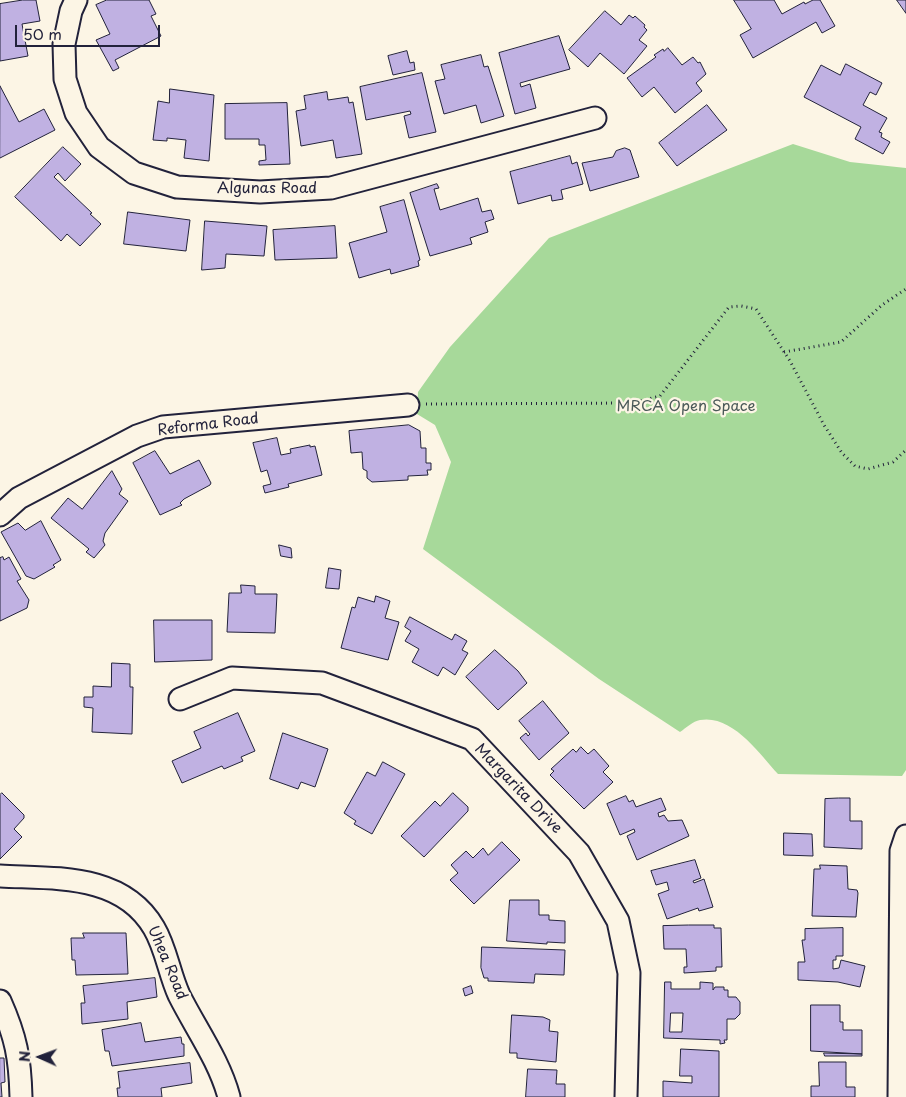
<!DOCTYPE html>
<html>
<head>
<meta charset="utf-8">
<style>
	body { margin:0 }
	#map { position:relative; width:906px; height:1097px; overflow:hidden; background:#fcf5e5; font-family:"Playpen Sans",sans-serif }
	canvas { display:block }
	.north { position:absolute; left:15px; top:1032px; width:50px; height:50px; -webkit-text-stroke:4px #fcf5e5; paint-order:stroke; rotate:272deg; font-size:14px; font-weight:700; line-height:20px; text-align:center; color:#22223b }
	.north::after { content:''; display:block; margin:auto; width:18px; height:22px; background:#22223b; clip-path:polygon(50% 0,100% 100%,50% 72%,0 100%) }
	.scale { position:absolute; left:15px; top:25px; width:145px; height:22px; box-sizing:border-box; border:2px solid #22223b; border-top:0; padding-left:6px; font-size:15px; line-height:18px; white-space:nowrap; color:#22223b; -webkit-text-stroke:4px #fcf5e5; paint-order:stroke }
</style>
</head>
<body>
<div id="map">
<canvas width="906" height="1097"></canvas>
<div class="north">N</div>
<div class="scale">50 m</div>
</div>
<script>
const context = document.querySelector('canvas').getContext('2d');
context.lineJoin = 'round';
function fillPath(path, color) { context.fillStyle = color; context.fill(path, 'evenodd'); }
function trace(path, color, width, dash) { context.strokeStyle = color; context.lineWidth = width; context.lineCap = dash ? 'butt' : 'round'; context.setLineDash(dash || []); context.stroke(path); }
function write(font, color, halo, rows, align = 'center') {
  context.font = font + ' "Playpen Sans",sans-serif'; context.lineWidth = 4.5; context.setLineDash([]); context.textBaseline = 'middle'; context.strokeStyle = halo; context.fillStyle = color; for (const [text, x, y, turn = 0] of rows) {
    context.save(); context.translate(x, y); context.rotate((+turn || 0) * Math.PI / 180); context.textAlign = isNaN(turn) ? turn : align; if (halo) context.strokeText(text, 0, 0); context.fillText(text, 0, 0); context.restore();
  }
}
const green = new Path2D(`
	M793,144L850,162L906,168V770L902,776L778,774C760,754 732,714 700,720C693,721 686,728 680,732L599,679L423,549L451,462L435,425L417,414L418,392L450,347L549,238Z`);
const building = new Path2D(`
	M23,0H36L40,21L22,24L28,56L0,61V4Z
	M107,0H149L156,14L151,16L161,36L115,60L119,68L113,71L96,40L110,34L96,5Z
	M734,0H774L782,14L804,2L805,4L813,0H820L835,26L822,33L816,22L753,58L740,35L751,29Z
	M897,0H906V13Z
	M605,11L621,25L629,15L633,18L635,16L645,25L644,27L647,30L639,40L647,46L624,74L600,53L588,67L569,50Z
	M559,36L570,69L520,83L521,87L530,84L536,108L515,114L499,53Z
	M668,48L682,65L693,57L698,63L700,62L706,74L696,83L702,91L675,113L654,87L642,97L627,78L656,57L654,55L663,49L664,51Z
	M407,51L410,63L414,62L415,70L393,75L388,56Z
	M481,55L484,67L488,66L504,116L481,123L476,105L444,114L435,81L445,79L441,65Z
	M846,64L882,83L876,95L870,92L863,105L887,118L879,132L882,133L881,137L890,142L883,154L855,139L861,127L804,97L821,65L840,75Z
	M422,73L436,132L409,138L404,116L411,114L410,111L366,120L360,87Z
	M0,86L19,122L44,109L55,130L0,158Z
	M170,89L214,95L209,161L184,158L186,140L167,138V141L153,140L158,101L169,103Z
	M327,92L328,100L348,97L349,103L353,102L362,154L336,158L333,140L301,146L296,111L306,109L304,96Z
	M287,103L290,164L259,165V161L266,160L265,145H259V139H225V104Z
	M707,105L727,130L677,166L659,143Z
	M63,147L81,164L65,181L58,173L54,177L92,213L90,214L101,224L80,246L67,234L61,241L15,197Z
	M625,148L630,150L639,177L590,191L582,163L613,157L616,151Z
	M570,156L572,164L577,162L583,184L561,190L563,199L552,201L551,195L518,204L510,172Z
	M437,184L439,188L434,189L440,210L478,198L482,212L491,210L494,219L485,222L488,232L470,238L472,244L430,256L410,193Z
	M404,200L420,260L418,261L419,266L391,274L390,269L359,278L349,243L387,232L380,207Z
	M128,212L190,220L186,251L124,244Z
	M205,221L267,226L264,256L226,254L225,268L202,270Z
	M335,226L337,258L275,260L273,230Z
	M409,425L420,431L421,448H426V463H431V470H427L428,475L408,476V480L372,482L367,478V471L363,469L362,452L351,453L349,431Z
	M277,438L281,455L291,453L290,449L310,445V447L315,446L322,475L288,484L289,487L265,493L263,486L271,484L267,470L261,472L253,443Z
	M155,451L170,474L199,460L211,483L210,485L184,499L180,503L182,505L160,515L133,463Z
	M112,471L122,489L119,494L128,501L105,533L103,541L105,545L94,558L86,552L89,549L51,518L68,498L82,509Z
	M41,521L61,560L53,565L55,567L34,579L26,576L1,532L18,523L25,530Z
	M279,545L291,548L292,558L281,556Z
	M3,557L4,560L9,557L21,579L17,581L29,600L27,608L0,621V558Z
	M329,568L341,570L339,589L326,588Z
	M241,585L255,586V594H277L275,633L227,632L229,593H241Z
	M376,596L390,601L385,618L399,622L388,660L341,648L352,607L355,608L358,597L374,602Z
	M410,617L452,640L455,634L467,641L462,650L468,653L455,675L443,667L438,676L412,662L419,649L405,641L411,631L405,627Z
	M154,620H212V660L155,662Z
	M495,650L518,671L527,683L498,710L466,677Z
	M112,663L130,664V687H133L132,734L92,732L93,708L84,707V697H93V686L111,687Z
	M543,701L569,733L539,760L520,738L526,733L528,736L530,734L519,721Z
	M238,713L255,751L241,757L243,761L224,769L222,766L182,783L172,761L201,748L194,732Z
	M283,733L328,749L315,787L301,782L298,789L270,779Z
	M581,747L588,754L594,749L609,766L603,772L613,782L584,809L550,775L554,771L551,769L573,749L576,752Z
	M383,762L405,774L372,834L354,824L356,821L344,813L367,772L375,776Z
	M2,793L24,815V818L14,829L22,837L0,859V795Z
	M453,793L468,807V811L424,857L401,836L435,801L440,806Z
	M626,796L629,802L633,800L636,807L661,798L666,810L658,813L659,817L664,815L668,821L682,820L689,836L637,860L627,836L635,832L634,829L620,835L607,804Z
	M839,798H850V821H862V849L824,847L825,799Z
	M784,833L812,834L813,856L784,855Z
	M502,842L520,860L474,904L450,880L458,873L451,865L466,851L473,858L483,848L488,855Z
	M695,860L701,878L693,881L694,883L704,879L713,907L699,911L698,908L667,919L658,894L669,890L667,882L656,885L651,871Z
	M820,865L847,866L848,889L857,890L858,893L856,917L812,916L814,869H820Z
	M510,900H539V915H549V920L565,921V943L547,942V944L507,941Z
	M689,925H714V928H721L722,967H716V971L684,973V967H687L686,949H664L663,926Z
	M843,928V956H836V960H833V969L839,968L841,960L865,966L860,987L838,982L798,980V962H805L802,940H805V929Z
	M83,933H126L128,974L76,975L75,960H72L71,938H84Z
	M482,947L565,950L564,975L535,974L534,983L488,981V978H484L481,968Z
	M155,978L157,997L127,1002L128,1019L82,1024L81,1003H85L83,986Z
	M665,982H671V989H700V982L713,983V990L715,987H724V990H728V997H736L740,1002V1014L735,1019H727V1040H724L725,1043L720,1044V1040L664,1038ZM671,1013H683L682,1032H670Z
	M471,986L473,993L465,996L463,989Z
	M811,1005H840V1022H843V1030H862V1054L811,1051Z
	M512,1015L543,1017L550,1020L549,1031L558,1032L556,1062L517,1058V1053H510Z
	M141,1023L145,1042L181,1037L182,1044H184V1056L112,1066L109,1051H105L102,1030Z
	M681,1049L719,1051V1097H663V1081L692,1083V1076H680Z
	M824,1053L862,1054V1056H825Z
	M0,1058H4L5,1082L1,1083L2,1097H0Z
	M819,1062H846V1087H855V1097H811V1086H819Z
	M190,1063L192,1083L161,1088L162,1097H118L117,1088H120L118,1072Z
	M528,1069L557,1070L556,1084H565V1097H526Z`);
const path = new Path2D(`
	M784,352L841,342L882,305L906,289
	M426,404L632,403L660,396L729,307L741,306L756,309L790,361L824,425L842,453L855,466L868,469L893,462L906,450`);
const minor = new Path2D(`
	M76,0L71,11L64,44L65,79L76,113L99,147L134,173L177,187L260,192L331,188L595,118
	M0,515L19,498L137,436L163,427L408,405
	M180,699L232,678L322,683L472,739L579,853L618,921L629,973L626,1097
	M0,876C55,879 122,873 154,928C166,948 169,973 179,995C196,1029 219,1060 229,1097
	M0,1001C16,1037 20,1058 21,1097
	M899,1097L901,851L906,836`);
const streetNames = [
	["Algunas Road",267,189],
	["Reforma Road",208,425,-7],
	["Margarita Drive",518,789,46],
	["Uhea Road",167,963,67]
];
const parkNames = [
	["MRCA Open Space",686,407]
];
fillPath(green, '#a7d99a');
fillPath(building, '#c0b1e2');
trace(building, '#22223b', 1);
trace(minor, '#22223b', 25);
trace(path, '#22223b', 3, [1, 4]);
trace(minor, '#fcf5e5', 21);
write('15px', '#22223b', '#fcf5e5', streetNames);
write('15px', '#4a5958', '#fcf5e5', parkNames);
</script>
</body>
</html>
